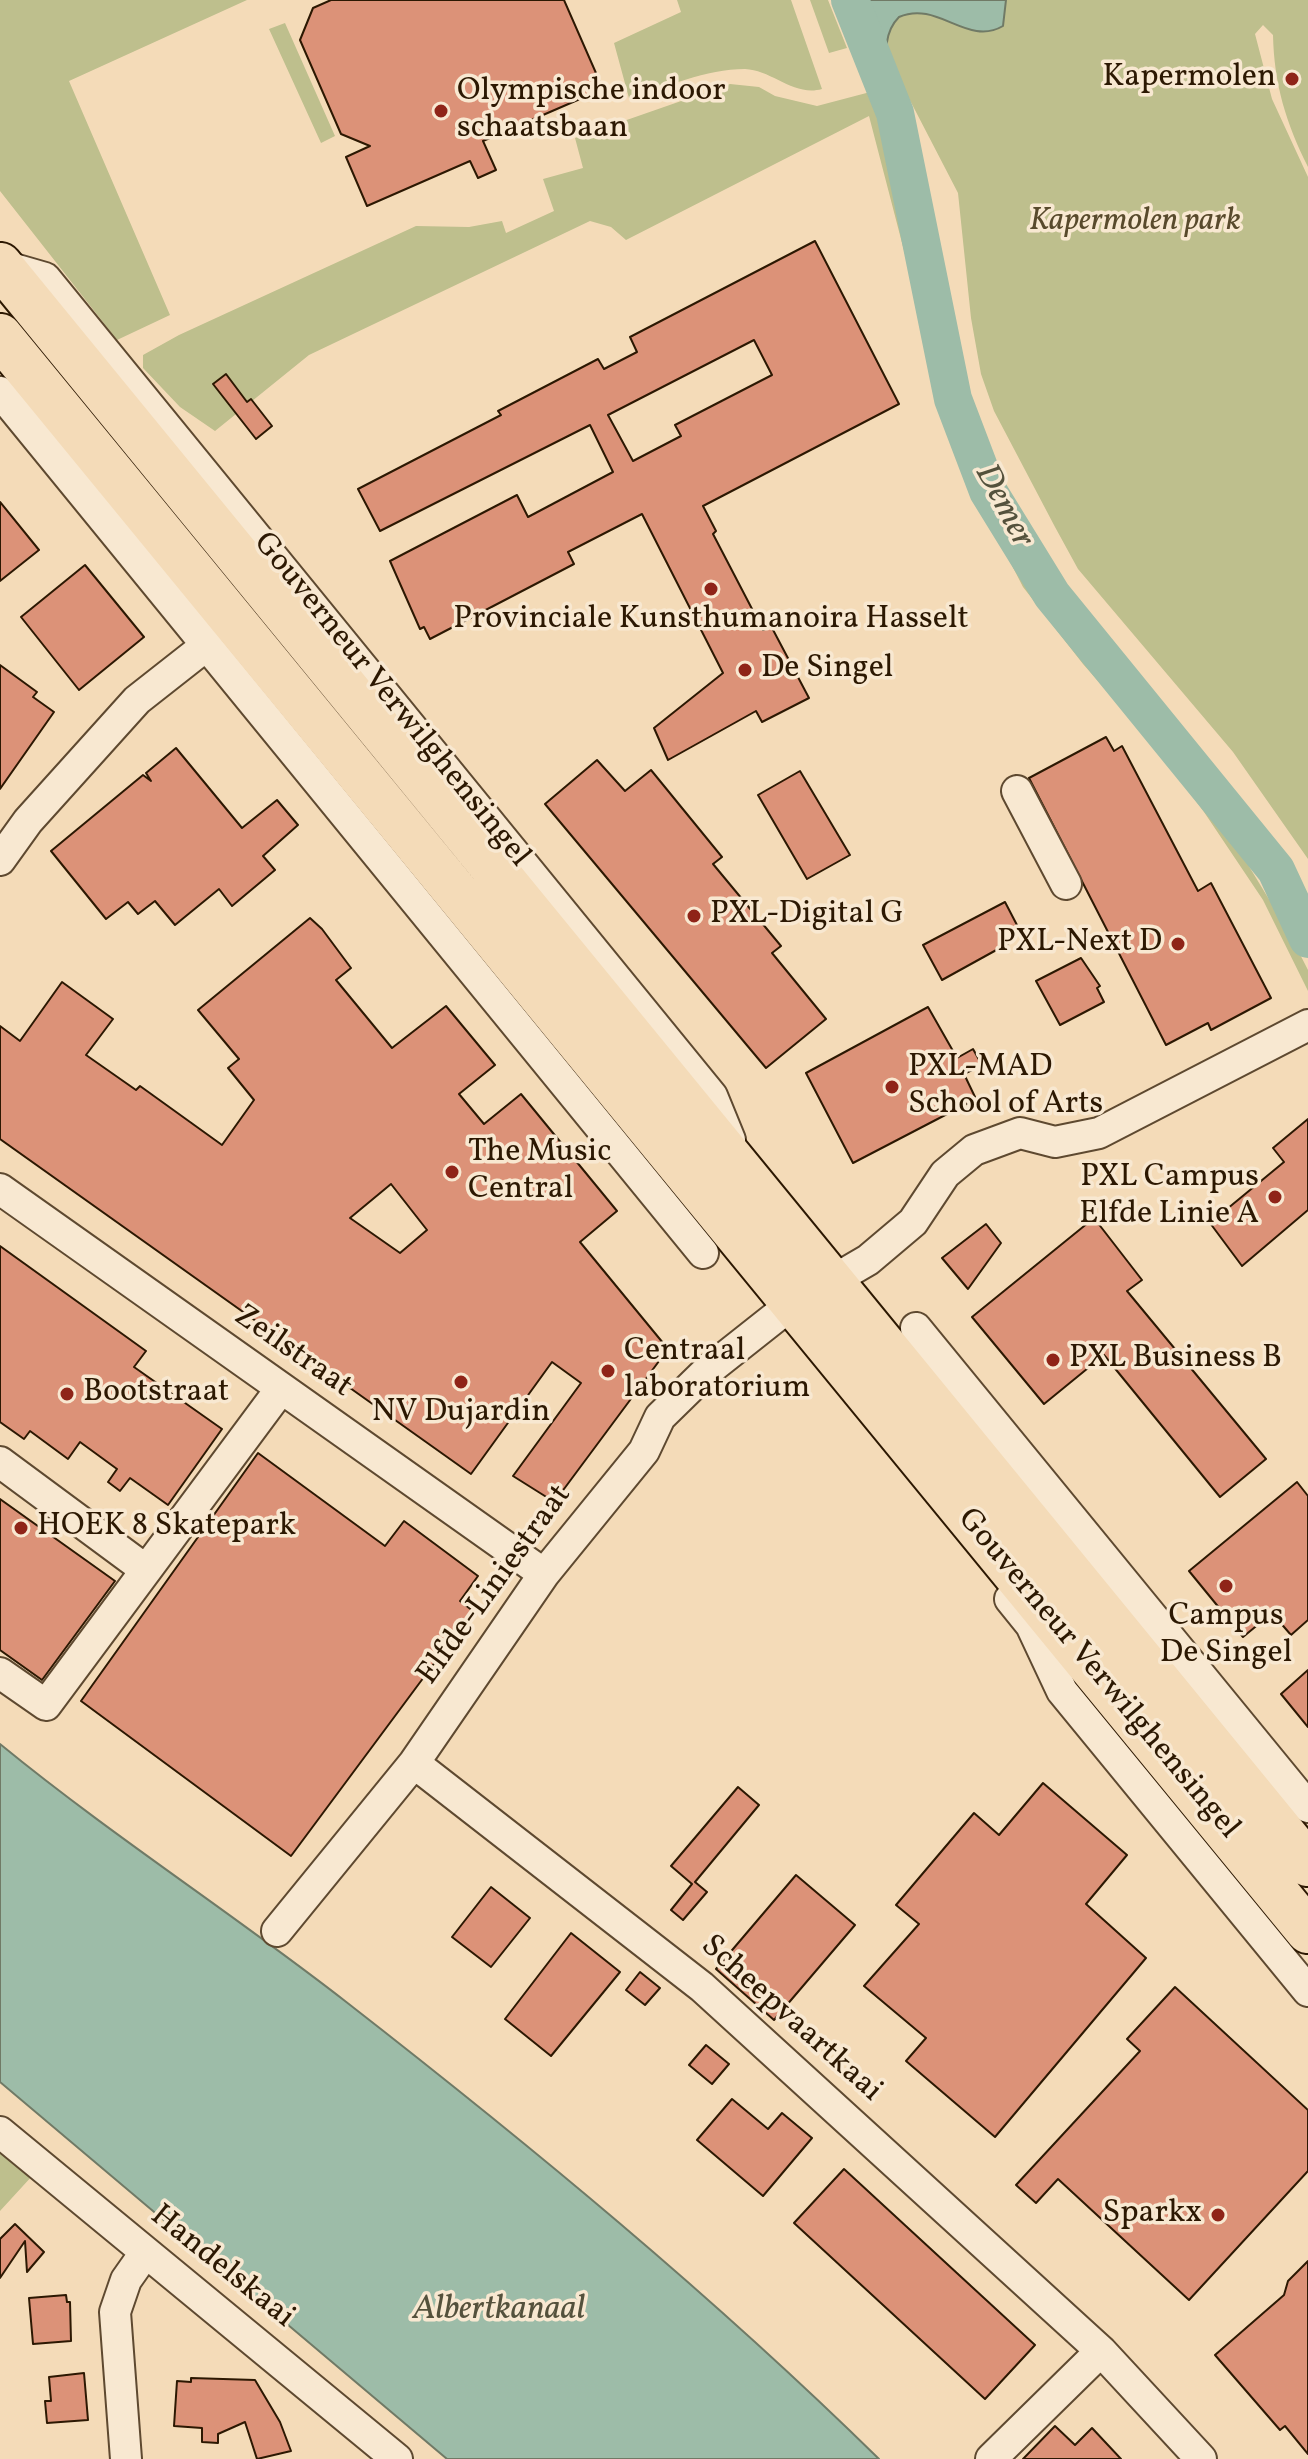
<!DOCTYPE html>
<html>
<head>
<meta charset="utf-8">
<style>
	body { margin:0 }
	canvas { display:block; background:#f4dbb8 }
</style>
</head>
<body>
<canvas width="1308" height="2459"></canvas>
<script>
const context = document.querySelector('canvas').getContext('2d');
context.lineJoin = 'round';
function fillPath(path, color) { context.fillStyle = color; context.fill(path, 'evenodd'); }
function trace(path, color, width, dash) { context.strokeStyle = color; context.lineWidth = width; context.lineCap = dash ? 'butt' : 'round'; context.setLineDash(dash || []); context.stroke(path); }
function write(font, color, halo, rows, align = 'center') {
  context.font = font + ' Vollkorn,serif'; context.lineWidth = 7; context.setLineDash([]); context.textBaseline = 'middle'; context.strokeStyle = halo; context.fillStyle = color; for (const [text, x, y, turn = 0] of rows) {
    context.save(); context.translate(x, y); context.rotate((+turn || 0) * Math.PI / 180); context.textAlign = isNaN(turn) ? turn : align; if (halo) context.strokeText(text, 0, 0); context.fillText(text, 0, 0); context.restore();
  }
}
const green = new Path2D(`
	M0,0H247L69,81L170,315L117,340L0,191Z
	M677,0H791L822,89C794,97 772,70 745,69C706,69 666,87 629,98L614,43L681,12Z
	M810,0H828L847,48L829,53Z
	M858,0H1308V167C1286,123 1274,84 1273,35L1263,25L1255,34L1272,99L1308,177V859L1233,752L1078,569L1055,527L994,411L981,374L971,318L958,193Z
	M285,23L335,136L321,143L269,29Z
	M730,84L759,87L775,96L817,106L874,91L903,191L946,412L869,116L626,240L611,227L590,221L309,355L215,431L180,407L143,368V355L179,335L416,226L469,227L502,221L506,233L554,211L543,179L583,168L575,138Z
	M949,425L1006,551L1043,611L1083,652L1213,807L1287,929L1308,970V991L1263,900L1204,812L1152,742L1083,664L1023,587L959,462Z
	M0,2148L33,2175L0,2211Z`);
const water = new Path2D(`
	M835,0H1006L1003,26C967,47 938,0 899,17C885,31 883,55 891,72L859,64Z
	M0,1744C111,1835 232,1913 345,2001C530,2145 712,2295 879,2459H447L0,2082Z`);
const river = new Path2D(`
	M850,0L895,113L953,399L988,491L1052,595L1276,870L1308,939`);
const building = new Path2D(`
	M331,0H564L603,89L483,141L496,170L478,178L470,161L367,206L346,157L370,146L341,134L300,40L313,8Z
	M815,241L899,404L703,506L716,531L713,534L763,630L771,626L809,698L762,722L756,711L668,760L654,728L723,673L642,514L568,552L574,564L430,639L424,627L420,629L390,561L517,495L528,517L613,472L590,425L380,531L358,489L501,415L498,411L598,359L604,369L637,352L630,337ZM754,340L772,375L675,425L681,436L633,461L608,415Z
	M226,374L247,402L251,399L272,426L256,439L213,384Z
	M0,502L39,550L0,581Z
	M85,565L144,637L79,690L21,617Z
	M0,665L37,692L33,697L54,712L0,789Z
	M1106,737L1114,751L1122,746L1198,891L1211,883L1271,998L1211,1030L1208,1023L1166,1045L1029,778Z
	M176,748L242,828L277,800L298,825L263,856L275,870L232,906L219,889L175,925L155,901L138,914L128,902L106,919L51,851L143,775L151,781L146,773Z
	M597,760L625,791L651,770L722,857L713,864L781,946L772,953L826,1019L766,1068L545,804Z
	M800,771L850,855L807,879L758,795Z
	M1005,902L1018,927L1004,934L1009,943L942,980L923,945Z
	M310,918L322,929L351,968L336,980L392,1048L446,1006L495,1065L459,1094L484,1124L521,1094L617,1211L580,1242L668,1349L561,1493L548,1498L513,1476L581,1383L552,1362L471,1474L0,1139V1026L20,1041L62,982L113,1019L86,1055L136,1090L140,1086L222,1145L254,1100L228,1068L239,1059L198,1010ZM391,1184L427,1230L400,1253L350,1218Z
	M1081,958L1100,986L1097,988L1104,1002L1060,1025L1036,981Z
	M928,1007L957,1058L973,1049L982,1065L964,1074L976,1099L853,1163L806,1073Z
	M1308,1119V1210L1242,1266L1210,1223L1284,1162L1273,1148Z
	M1094,1218L1142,1280L1127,1291L1266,1459L1220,1497L1104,1355L1044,1404L972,1317Z
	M986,1224L1001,1243L968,1289L942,1258Z
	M0,1246L146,1351L134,1367L222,1429L168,1505L130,1478L120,1491L108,1482L117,1469L80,1442L68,1459L30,1431L24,1439L0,1422Z
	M258,1453L385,1546L404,1521L478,1576L460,1601L473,1611L291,1856L81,1701Z
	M1297,1482L1308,1496V1620L1291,1635L1272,1613L1243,1637L1189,1571Z
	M0,1499L115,1581L42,1680L0,1650Z
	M1308,1670V1727L1281,1694Z
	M1043,1783L1127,1855L1086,1904L1146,1958L995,2137L906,2061L926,2038L864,1986L919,1924L896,1905L974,1813L999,1835Z
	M738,1787L759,1805L695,1882L707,1892L683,1920L671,1910L692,1884L671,1866Z
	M796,1875L855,1925L774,2020L716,1969Z
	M491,1887L530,1918L491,1967L452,1937Z
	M571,1933L620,1972L551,2056L505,2019Z
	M640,1972L660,1988L645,2005L626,1990Z
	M1175,1987L1308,2110V2171L1189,2300L1058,2179L1036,2203L1016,2185L1140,2051L1127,2039Z
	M706,2045L729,2064L712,2084L689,2065Z
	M732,2099L768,2129L782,2113L812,2138L763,2196L697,2140Z
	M844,2169L1035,2345L985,2399L794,2223Z
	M15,2224L44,2252L27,2272L25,2241L0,2278V2239Z
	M1308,2261V2454L1285,2426L1280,2430L1215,2355L1284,2295L1288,2281Z
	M66,2295L67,2302H70L71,2341L33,2344L29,2298Z
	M84,2373L88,2420L47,2423L45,2401H51L49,2377Z
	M191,2378L255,2380L280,2422L291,2451L257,2459L245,2422L218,2434V2443L202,2442V2428L174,2426L177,2381L191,2382Z
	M1055,2426L1075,2445L1092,2428L1121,2459H1023Z`);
const minor = new Path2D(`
	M0,265L45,278L712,1096L730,1140
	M0,392L703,1253
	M1017,791L1066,884
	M0,860L28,821L137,700L207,645
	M0,1189L544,1574
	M832,1281L868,1260L913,1222L945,1174L974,1150L1020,1133L1055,1142L1099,1133L1308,1025
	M916,1328L1308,1807
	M0,1462L146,1570
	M1010,1599L1031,1625L1062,1691L1308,1991
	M0,1673L46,1705L280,1390
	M414,1763L702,1987L1101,2351L1201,2459
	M277,1931L414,1763L544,1574L644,1451L660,1417L706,1372L792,1304
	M0,2132L397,2459
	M126,2459L115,2312L126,2280L145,2253
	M991,2459L1101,2351`);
const highway = new Path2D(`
	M0,265L1308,1864
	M0,336L1308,1931`);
const markers = [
	[1292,79,8,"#8f2418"],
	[441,111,8,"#8f2418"],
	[711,589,8,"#8f2418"],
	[745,670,8,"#8f2418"],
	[694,916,8,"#8f2418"],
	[1178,944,8,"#8f2418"],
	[892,1087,8,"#8f2418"],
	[452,1172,8,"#8f2418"],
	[1275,1197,8,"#8f2418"],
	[1053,1360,8,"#8f2418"],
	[608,1371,8,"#8f2418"],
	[461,1382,8,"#8f2418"],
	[67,1394,8,"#8f2418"],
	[21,1528,8,"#8f2418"],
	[1226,1586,8,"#8f2418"],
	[1218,2215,8,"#8f2418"]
];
const poiNames = [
	["Kapermolen",1276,79,"right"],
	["Olympische indoor",457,93],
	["schaatsbaan",457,130],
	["Provinciale Kunsthumanoira Hasselt",711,621,"center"],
	["De Singel",761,670],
	["PXL-Digital G",710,916],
	["PXL-Next D",1162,944,"right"],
	["PXL-MAD",908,1069],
	["School of Arts",908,1106],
	["The Music",468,1154],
	["Central",468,1191],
	["PXL Campus",1259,1179,"right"],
	["Elfde Linie A",1259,1216,"right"],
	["Centraal",624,1353],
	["laboratorium",624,1390],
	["PXL Business B",1069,1360],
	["Bootstraat",83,1394],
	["NV Dujardin",461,1414,"center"],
	["HOEK 8 Skatepark",37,1528],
	["Campus",1226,1618,"center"],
	["De Singel",1226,1655,"center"],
	["Sparkx",1202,2215,"right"]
];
const parkNames = [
	["Kapermolen park",1135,223]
];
const streetNames = [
	["Gouverneur Verwilghensingel",390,701,51],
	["Zeilstraat",292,1353,35],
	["Elfde-Liniestraat",496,1586,-54],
	["Gouverneur Verwilghensingel",1097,1675,50],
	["Scheepvaartkaai",790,2020,42],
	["Handelskaai",221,2268,39]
];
const waterNames = [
	["Demer",1002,507,62],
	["Albertkanaal",499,2312]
];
fillPath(green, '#bebf8d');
fillPath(water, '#9dbca8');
trace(water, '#707a66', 2);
trace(river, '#9dbca8', 38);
fillPath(building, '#dc9278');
trace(building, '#2c1802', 2);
trace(minor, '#5e4930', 34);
trace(highway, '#2c1802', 48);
trace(minor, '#f8e8d1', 30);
trace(highway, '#f4dbb8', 44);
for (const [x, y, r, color] of markers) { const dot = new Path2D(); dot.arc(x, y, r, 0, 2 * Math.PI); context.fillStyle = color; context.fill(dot); trace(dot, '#f8e8d1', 3); }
write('32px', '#2c1802', '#f8e8d1', poiNames, 'left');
write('italic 32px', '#584a2c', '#f8e8d1', parkNames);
write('32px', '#2c1802', '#f8e8d1', streetNames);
write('italic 34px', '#54513c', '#f8e8d1', waterNames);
</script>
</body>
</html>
